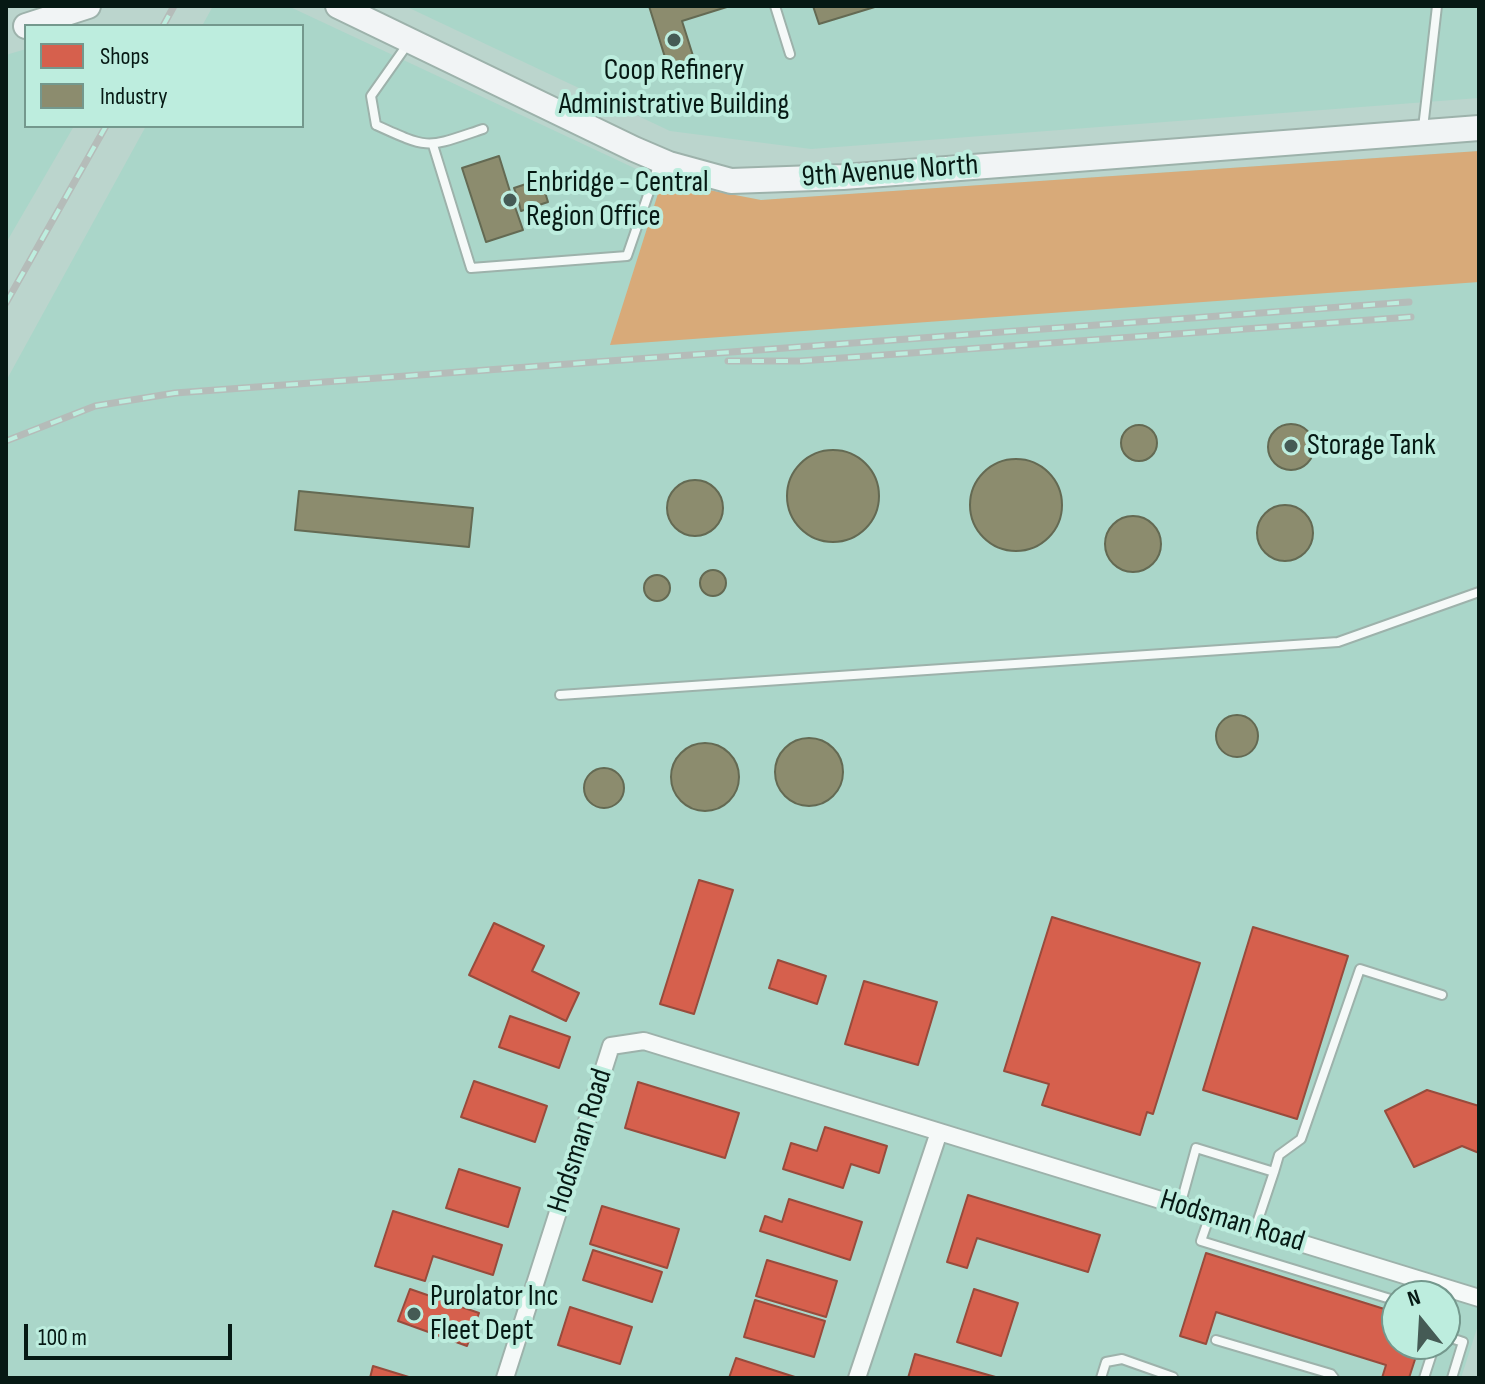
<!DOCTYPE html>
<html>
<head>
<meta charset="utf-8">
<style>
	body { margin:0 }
	#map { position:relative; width:1485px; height:1384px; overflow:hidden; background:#bbd5cd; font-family:"Sofia Sans Condensed",sans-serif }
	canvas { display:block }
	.frame { position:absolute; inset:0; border:8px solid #061914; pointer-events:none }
	.legend { position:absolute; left:24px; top:24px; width:280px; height:104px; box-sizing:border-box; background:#bdedde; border:2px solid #74988d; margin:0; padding:10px 14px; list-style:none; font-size:24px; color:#061914 }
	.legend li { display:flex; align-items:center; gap:16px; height:40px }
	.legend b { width:40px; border:2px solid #74988d }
	.north { position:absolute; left:1381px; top:1280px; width:80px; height:80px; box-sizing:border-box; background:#bdedde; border:2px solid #74988d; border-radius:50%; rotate:342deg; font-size:22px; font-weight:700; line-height:32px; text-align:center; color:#061914 }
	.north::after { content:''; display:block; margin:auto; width:28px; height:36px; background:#455b55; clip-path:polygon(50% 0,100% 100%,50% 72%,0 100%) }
	.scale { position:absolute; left:24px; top:1324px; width:208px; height:36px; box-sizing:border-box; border:4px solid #061914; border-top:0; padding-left:10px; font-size:24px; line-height:28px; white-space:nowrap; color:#061914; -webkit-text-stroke:6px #bdedde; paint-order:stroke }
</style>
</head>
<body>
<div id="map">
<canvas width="1485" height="1384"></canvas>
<div class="frame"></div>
<ul class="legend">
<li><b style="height:22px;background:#d6604d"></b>Shops</li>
<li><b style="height:22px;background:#8c8c6e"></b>Industry</li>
</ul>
<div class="north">N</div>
<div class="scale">100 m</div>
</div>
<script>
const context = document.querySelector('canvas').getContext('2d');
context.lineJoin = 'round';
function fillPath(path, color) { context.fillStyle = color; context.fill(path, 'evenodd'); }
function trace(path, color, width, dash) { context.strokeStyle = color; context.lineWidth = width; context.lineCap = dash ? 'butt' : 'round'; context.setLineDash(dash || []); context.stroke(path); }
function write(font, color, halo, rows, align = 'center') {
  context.font = font + ' "Sofia Sans Condensed",sans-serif'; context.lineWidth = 8; context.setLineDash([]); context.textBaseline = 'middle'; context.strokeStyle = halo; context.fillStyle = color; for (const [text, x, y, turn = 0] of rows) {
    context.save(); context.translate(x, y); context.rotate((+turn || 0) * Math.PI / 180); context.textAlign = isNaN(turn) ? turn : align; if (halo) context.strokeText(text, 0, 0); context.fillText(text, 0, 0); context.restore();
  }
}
const built = new Path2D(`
	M213,6H288L662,181L761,200L1479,151V1322L1461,1378H6V381L146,126H302V26H202ZM1397,1296H1445V1344H1397Z
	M405,6H1479V98L811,149L670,131Z
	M26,49V126H74L6,243V55Z`);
const green = new Path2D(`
	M1479,151V282L610,345L662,181L761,200Z`);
const shops = new Path2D(`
	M699,880L733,890L694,1014L660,1004Z
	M1052,917L1200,963L1153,1114L1147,1112L1140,1135L1042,1105L1049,1084L1004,1071Z
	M494,923L544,946L532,971L579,993L566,1021L469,975Z
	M1253,927L1348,956L1297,1119L1203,1090Z
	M778,960L826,976L817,1004L769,988Z
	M864,981L937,1002L918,1065L845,1044Z
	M510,1016L570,1037L559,1068L499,1047Z
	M474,1081L547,1106L535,1142L461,1117Z
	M638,1082L739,1113L725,1158L625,1128Z
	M1427,1090L1479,1106V1153L1462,1146L1414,1167L1385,1111Z
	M825,1127L887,1146L879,1173L851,1164L843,1188L783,1169L791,1143L817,1151Z
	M459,1169L520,1188L508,1227L446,1208Z
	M968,1195L1100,1235L1088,1272L977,1238L967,1268L947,1262Z
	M789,1199L862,1222L850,1260L760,1231L765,1216L782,1222Z
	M602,1206L679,1229L667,1268L590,1244Z
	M393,1211L502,1245L493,1275L433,1256L425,1281L375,1266Z
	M593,1250L662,1272L652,1302L583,1280Z
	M1206,1253L1397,1313V1344H1420L1409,1378H1382L1386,1365L1216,1312L1206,1344L1180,1336Z
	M767,1260L837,1281L826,1317L756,1296Z
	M410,1289L479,1313L467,1346L398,1321Z
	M974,1289L1018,1303L1001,1356L957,1342Z
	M755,1300L825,1321L814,1357L744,1337Z
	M570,1307L632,1327L620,1364L558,1345Z
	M915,1354L999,1378H908Z
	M736,1358L798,1378H729Z
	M373,1366L412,1378H370Z`);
const industry = new Path2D(`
	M649,6H730L682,21L694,59L668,67Z
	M813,6H878L819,24Z
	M499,156L512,198L517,196L514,188L541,179L548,202L521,211L519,203L514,204L523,230L486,242L462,168Z
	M1268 447a23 23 0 1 1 46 0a23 23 0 1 1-46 0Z
	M1121 443a18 18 0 1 1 36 0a18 18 0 1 1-36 0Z
	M787 496a46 46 0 1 1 92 0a46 46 0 1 1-92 0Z
	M970 505a46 46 0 1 1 92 0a46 46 0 1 1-92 0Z
	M667 508a28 28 0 1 1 56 0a28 28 0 1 1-56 0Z
	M299,491L473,508L469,547L295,530Z
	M1257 533a28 28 0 1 1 56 0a28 28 0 1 1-56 0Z
	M1105 544a28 28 0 1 1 56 0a28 28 0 1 1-56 0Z
	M700 583a13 13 0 1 1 26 0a13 13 0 1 1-26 0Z
	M644 588a13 13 0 1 1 26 0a13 13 0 1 1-26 0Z
	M1216 736a21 21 0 1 1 42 0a21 21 0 1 1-42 0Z
	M775 772a34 34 0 1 1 68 0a34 34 0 1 1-68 0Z
	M671 777a34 34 0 1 1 68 0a34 34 0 1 1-68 0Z
	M584 788a20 20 0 1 1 40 0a20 20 0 1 1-40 0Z`);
const lane = new Path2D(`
	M775,6L790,54
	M407,45L371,96L376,125C431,150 426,148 483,129
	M1423,128L1437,6
	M433,145L471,268L627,256L659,163
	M560,695L1338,642L1479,592
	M1274,1172L1279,1155L1301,1139L1360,969L1442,995
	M1180,1206L1196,1148L1274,1172L1255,1229
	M1210,1215L1201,1241L1397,1301
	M1445,1312L1452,1290
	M1445,1336L1463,1342L1452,1378
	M1216,1340L1331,1374L1334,1378
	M1101,1378L1106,1362L1122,1359L1173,1377
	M1424,1378L1435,1344`);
const street = new Path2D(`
	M505,1378L611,1046L644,1041L1479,1298
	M857,1378L939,1132`);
const secondary = new Path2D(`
	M338,6L634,149L669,164L731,181L843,177L1479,128
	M26,26L88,6`);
const rail = new Path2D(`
	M163,26L174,6
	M6,303L106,126
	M728,361H800L1411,317
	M6,441L95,406L175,393L1409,302`);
const markers = [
	[674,40,8,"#455b55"],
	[510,200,8,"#455b55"],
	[1291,446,8,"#455b55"],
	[414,1314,8,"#455b55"]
];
const poiNames = [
	["Coop Refinery",674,71,"center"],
	["Administrative Building",674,105,"center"],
	["Enbridge - Central",526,183],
	["Region Office",526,217],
	["Storage Tank",1307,446],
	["Purolator Inc",430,1297],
	["Fleet Dept",430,1331]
];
const streetNames = [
	["9th Avenue North",890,172,-4],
	["Hodsman Road",581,1141,-72],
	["Hodsman Road",1232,1222,17]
];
fillPath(built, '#aad6c9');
fillPath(green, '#d8aa79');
fillPath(shops, '#d6604d');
trace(shops, '#984b3c', 2);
fillPath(industry, '#8c8c6e');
trace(industry, '#646a53', 2);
trace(lane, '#9db2ab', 12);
trace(street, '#9db2ab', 20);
trace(secondary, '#9db2ab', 28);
trace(lane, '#f5f9f8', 8);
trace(street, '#f5f9f8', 16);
trace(secondary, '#f1f4f5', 24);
trace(rail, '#b5bcb9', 7);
trace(rail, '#bdedde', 4, [12]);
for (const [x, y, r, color] of markers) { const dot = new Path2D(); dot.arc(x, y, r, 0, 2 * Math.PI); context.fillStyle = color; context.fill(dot); trace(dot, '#bdedde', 3); }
write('30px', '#061914', '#bdedde', poiNames, 'left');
write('30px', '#061914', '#bdedde', streetNames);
</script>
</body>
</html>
